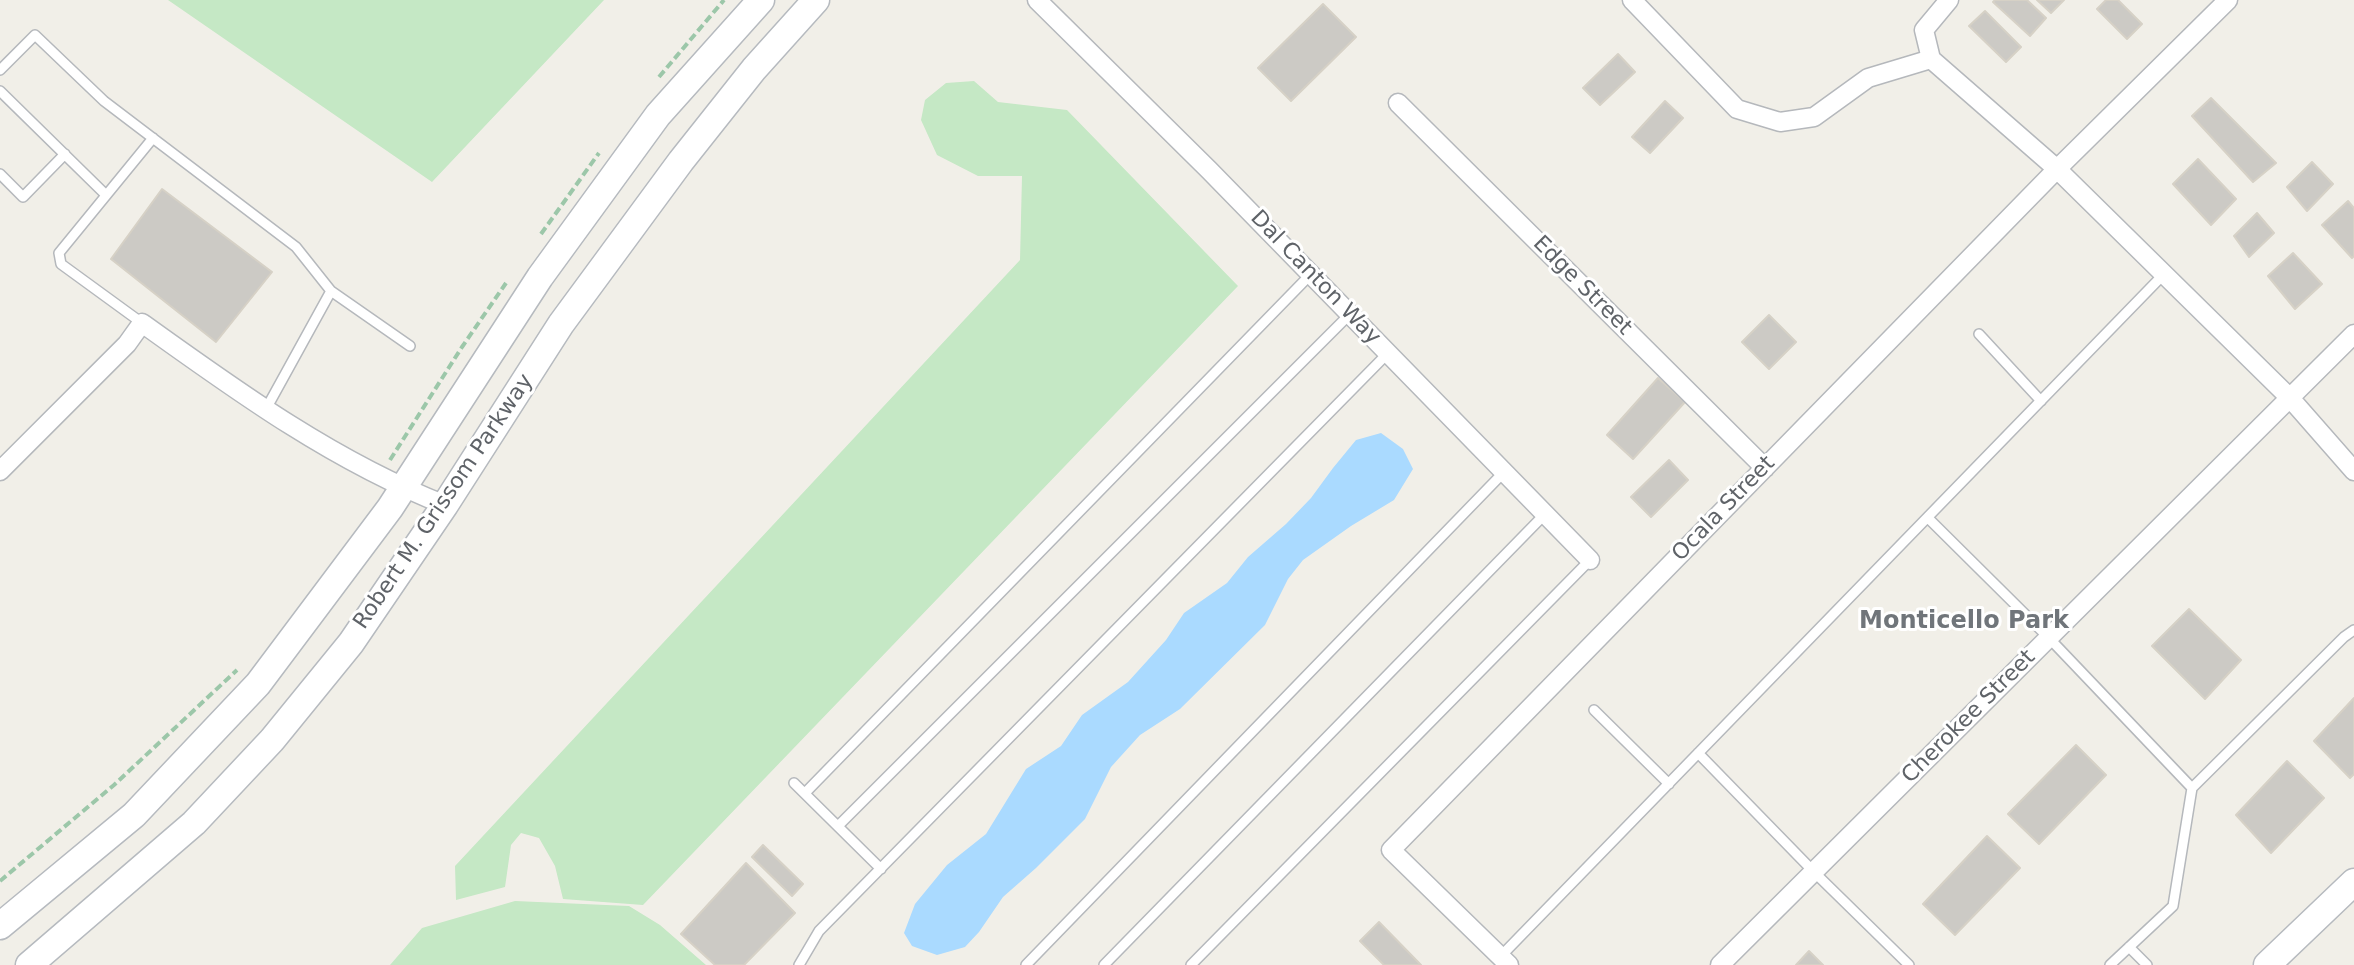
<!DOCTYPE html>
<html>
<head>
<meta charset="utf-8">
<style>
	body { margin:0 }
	canvas { display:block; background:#f1efe8 }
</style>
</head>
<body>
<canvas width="2354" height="965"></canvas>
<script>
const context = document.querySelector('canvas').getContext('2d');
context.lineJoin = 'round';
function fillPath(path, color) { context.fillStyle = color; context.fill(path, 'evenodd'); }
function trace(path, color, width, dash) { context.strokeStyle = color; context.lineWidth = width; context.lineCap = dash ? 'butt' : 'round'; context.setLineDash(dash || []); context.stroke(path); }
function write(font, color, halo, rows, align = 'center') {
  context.font = font + ' "DejaVu Sans",sans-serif'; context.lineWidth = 6; context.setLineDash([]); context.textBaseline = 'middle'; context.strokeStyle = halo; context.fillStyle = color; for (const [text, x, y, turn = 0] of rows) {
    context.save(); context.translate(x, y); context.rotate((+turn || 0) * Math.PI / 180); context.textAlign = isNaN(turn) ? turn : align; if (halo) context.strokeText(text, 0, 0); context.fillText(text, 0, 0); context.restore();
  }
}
const green = new Path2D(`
	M168,0H604L432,182Z
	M974,81L998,102L1067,110L1238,286L643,905L563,899L555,866L539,838L521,833L511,845L505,887L456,900L455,866L1020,260L1022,176H978L937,155L921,120L925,100L946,83Z
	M515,901L629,906L660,925L706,965H390L422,928Z`);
const water = new Path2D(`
	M1381,433L1403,449L1413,469L1394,500L1351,526L1303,560L1288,579L1265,625L1180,709L1140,735L1111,767L1085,819L1036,868L1003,897L979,932L965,947L937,955L912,946L904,933L915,904L947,865L986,834L1026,769L1061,746L1082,715L1128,682L1166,640L1184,613L1227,583L1248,557L1286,524L1311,498L1333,468L1356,440Z`);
const building = new Path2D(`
	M1995,0H2027L2046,18L2030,36L1993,2Z
	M2037,0H2064L2051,13Z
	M2106,0H2118L2142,24L2127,39L2097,9Z
	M1323,4L1356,37L1291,101L1258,68Z
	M1985,11L2021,47L2006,62L1969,26Z
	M1618,54L1635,72L1600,105L1583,88Z
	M2211,98L2276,163L2253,182L2192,116Z
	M1665,101L1683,118L1650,153L1632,137Z
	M2198,159L2236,199L2211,225L2173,184Z
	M2312,162L2333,184L2307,211L2287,187Z
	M162,189L272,272L216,342L111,259Z
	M2348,201L2354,208V256L2352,258L2322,225Z
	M2257,213L2274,233L2249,257L2234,236Z
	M2293,253L2322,284L2295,309L2268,276Z
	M1769,315L1796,342L1769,369L1742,342Z
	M1658,378L1685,402L1633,459L1607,435Z
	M1669,460L1688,480L1651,517L1631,497Z
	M2189,609L2241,660L2205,699L2152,646Z
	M2354,698V774L2350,778L2314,741Z
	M2076,745L2106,775L2039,844L2008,814Z
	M2287,761L2324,798L2271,853L2236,815Z
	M1987,836L2020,868L1955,935L1923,904Z
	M763,845L803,884L792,896L752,857Z
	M746,863L795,913L744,965H715L681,934Z
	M1379,922L1421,965H1384L1360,941Z
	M1809,951L1823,965H1796Z`);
const path = new Path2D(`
	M659,77L724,0
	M541,234L599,153
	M390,460L462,347L506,283
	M0,881L114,785L237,670`);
const lane = new Path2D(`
	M0,70L35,35L104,101L296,247L331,291L266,409
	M0,91L106,195
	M0,174L23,197L65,154
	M331,291L410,346
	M142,323L61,264L59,253L153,138
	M1979,334L2041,401
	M1928,518L2049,638L2192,788
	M1594,710L1669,784
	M1698,753L1814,872L1909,965
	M794,783L881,869
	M805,793L1311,274
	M838,826L1350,314
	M2129,947L2147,965
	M1500,957L2164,274
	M799,965L819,931L1388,353
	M1026,965L1504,472
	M1104,965L1545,514
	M1191,965L1590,560
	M2110,965L2173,906L2192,788L2344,637L2354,630`);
const street = new Path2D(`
	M1037,0L1209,170L1590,560
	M1632,0L1737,109L1780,122L1814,117L1868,78L1931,59
	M1949,0L1924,30L1931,59L2057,169L2290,398L2354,471
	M1398,103L1765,468
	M0,471L127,344L142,323C238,392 335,462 445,505
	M1509,965L1391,850L2057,169L2228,0
	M1720,965L2354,334`);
const secondary = new Path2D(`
	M0,926L134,815L258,684L390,508L540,277L658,115L761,0
	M29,965L194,823L272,740L351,643L445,505L561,324L681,161L754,69L816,0
	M2267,965L2354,882`);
const streetNames = [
	["Dal Canton Way",1315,278,46],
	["Edge Street",1582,286,45],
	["Robert M. Grissom Parkway",444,502,-56],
	["Ocala Street",1724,509,-46],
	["Cherokee Street",1969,717,-45]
];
const neighbourhoodNames = [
	["Monticello Park",1964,622]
];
fillPath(green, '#c5e8c5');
fillPath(water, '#aadaff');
fillPath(building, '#cccac5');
trace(building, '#d6d1c6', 2);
trace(lane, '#b5b8bc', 12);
trace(street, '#b5b8bc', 21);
trace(secondary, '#b6babf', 29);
trace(path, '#9cc7a9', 4, [8, 4]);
trace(lane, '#fff', 9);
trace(street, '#fff', 18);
trace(secondary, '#fff', 26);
write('22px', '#5f6368', '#fff', streetNames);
write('bold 24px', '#70757a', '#fff', neighbourhoodNames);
</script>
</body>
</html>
